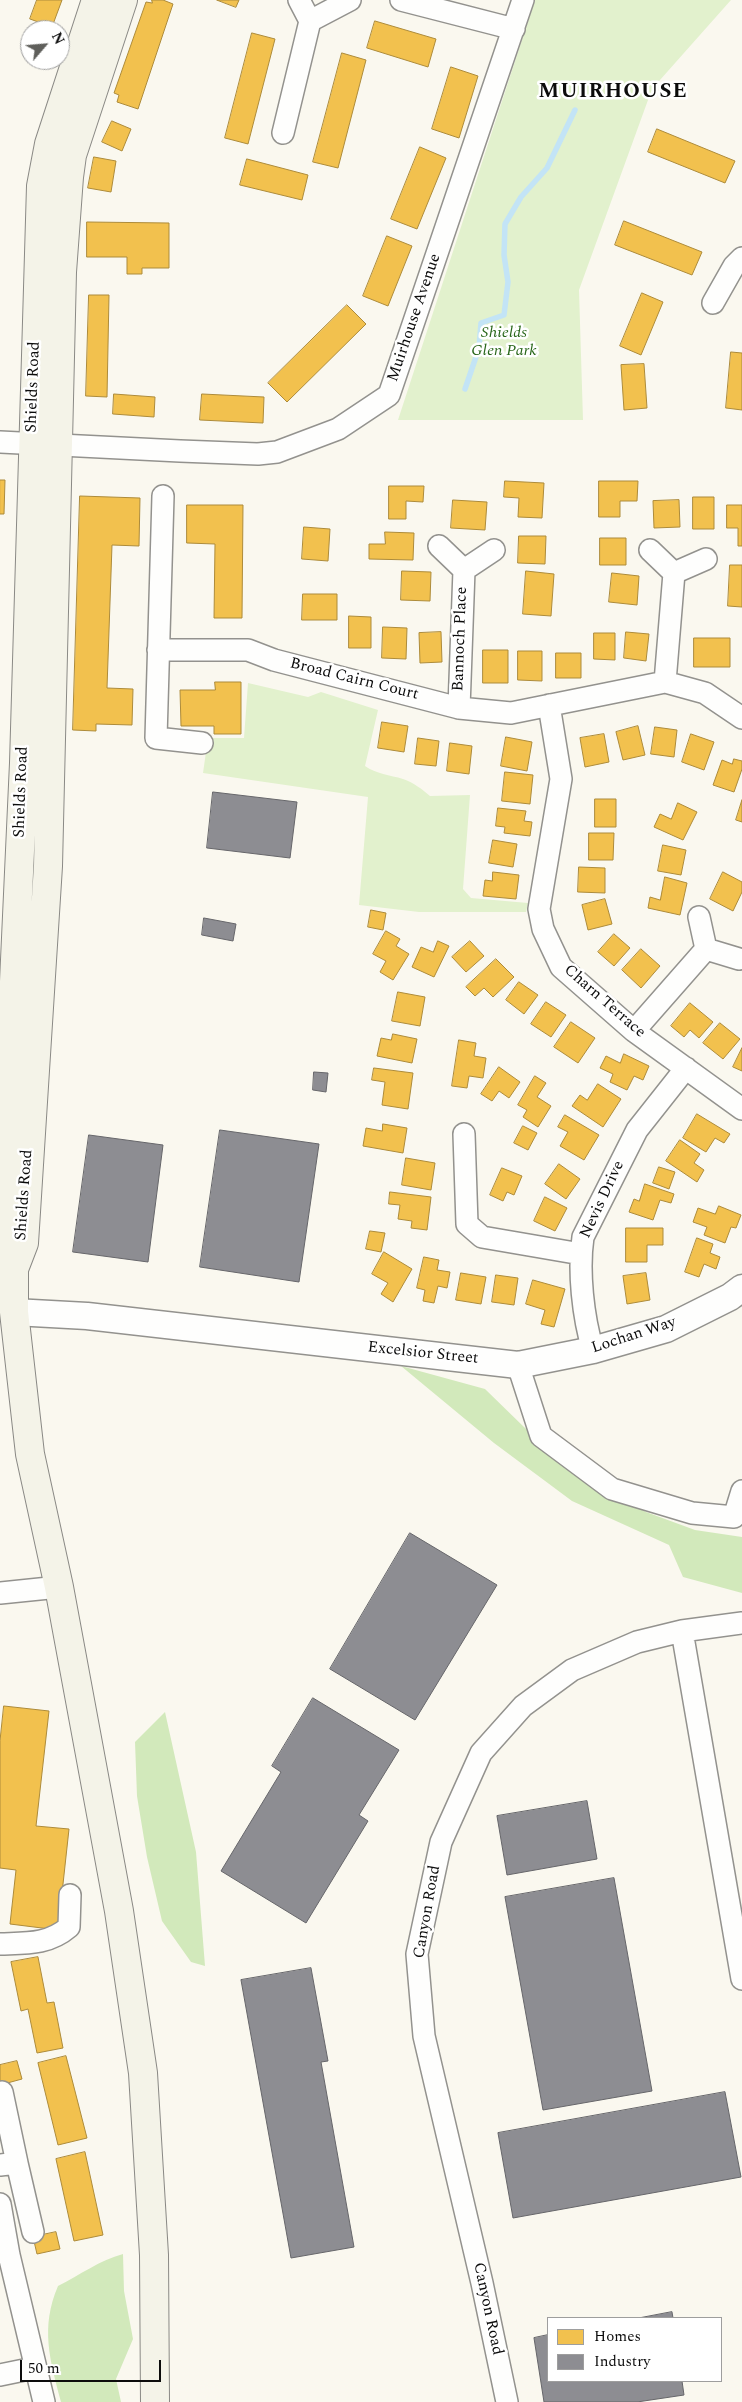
<!DOCTYPE html>
<html>
<head>
<meta charset="utf-8">
<style>
	body { margin:0 }
	#map { position:relative; width:742px; height:2402px; overflow:hidden; background:#faf8ef; font-family:Spectral,serif }
	canvas { display:block }
	.legend { position:absolute; left:547px; top:2317px; width:175px; height:65px; box-sizing:border-box; background:#fff; border:1px solid #9e9e9e; margin:0; padding:6px 9px; list-style:none; font-size:15px; color:#0c0c0c }
	.legend li { display:flex; align-items:center; gap:10px; height:25px }
	.legend b { width:25px; border:1px solid #9e9e9e }
	.north { position:absolute; left:20px; top:20px; width:50px; height:50px; box-sizing:border-box; background:#fff; border:1px solid #9e9e9e; border-radius:50%; rotate:63deg; font-size:14px; font-weight:700; line-height:20px; text-align:center; color:#0c0c0c }
	.north::after { content:''; display:block; margin:auto; width:18px; height:22px; background:#5f5f5b; clip-path:polygon(50% 0,100% 100%,50% 72%,0 100%) }
	.scale { position:absolute; left:20px; top:2360px; width:141px; height:22px; box-sizing:border-box; border:2px solid #0c0c0c; border-top:0; padding-left:6px; font-size:15px; line-height:18px; white-space:nowrap; color:#0c0c0c; -webkit-text-stroke:4px #fff; paint-order:stroke }
</style>
</head>
<body>
<div id="map">
<canvas width="742" height="2402"></canvas>
<ul class="legend">
<li><b style="height:14px;background:#f2c14e"></b>Homes</li>
<li><b style="height:14px;background:#8d8d92"></b>Industry</li>
</ul>
<div class="north">N</div>
<div class="scale">50 m</div>
</div>
<script>
const context = document.querySelector('canvas').getContext('2d');
context.lineJoin = 'round';
function fillPath(path, color) { context.fillStyle = color; context.fill(path, 'evenodd'); }
function trace(path, color, width, dash) { context.strokeStyle = color; context.lineWidth = width; context.lineCap = dash ? 'butt' : 'round'; context.setLineDash(dash || []); context.stroke(path); }
function write(font, color, halo, rows, align = 'center') {
  context.font = font + ' Spectral,serif'; context.lineWidth = 5; context.setLineDash([]); context.textBaseline = 'middle'; context.strokeStyle = halo; context.fillStyle = color; for (const [text, x, y, turn = 0] of rows) {
    context.save(); context.translate(x, y); context.rotate((+turn || 0) * Math.PI / 180); context.textAlign = isNaN(turn) ? turn : align; if (halo) context.strokeText(text, 0, 0); context.fillText(text, 0, 0); context.restore();
  }
}
const green = new Path2D(`
	M535,0H731L652,89L579,290L583,420H398Z
	M248,683L308,697L321,692L378,710L365,766C376,774 390,775 403,779C414,783 422,789 430,796L470,795L463,889L471,898L528,903L526,912H419L359,905L368,797L203,773L208,738H244Z`);
const forest = new Path2D(`
	M401,1366L485,1389L524,1427L577,1474L646,1512L695,1530L742,1537V1593L683,1577L669,1545L572,1501L494,1443Z
	M165,1712L196,1852L205,1966L191,1962L162,1921L147,1857L137,1796L135,1742Z
	M123,2254L124,2291L133,2339L116,2379L121,2402H61C50,2360 40,2328 58,2286C80,2275 100,2260 123,2254Z`);
const homes = new Path2D(`
	M37,0H62L52,27L30,19Z
	M152,0H163L173,4L138,109L117,102L119,95L114,93L146,2L152,3Z
	M217,0H239L236,7Z
	M375,21L436,39L428,67L367,48Z
	M252,33L275,39L248,144L225,138Z
	M342,53L366,60L338,168L313,162Z
	M451,67L478,76L459,138L432,129Z
	M112,121L131,129L122,151L102,142Z
	M657,129L735,161L725,183L648,152Z
	M420,147L446,158L417,229L391,219Z
	M94,157L116,161L111,192L88,188Z
	M247,159L308,175L302,200L240,185Z
	M624,221L702,252L692,275L615,245Z
	M87,222L169,223V268H142V274H127V257H87Z
	M387,236L412,246L388,306L363,296Z
	M642,293L663,302L641,355L620,346Z
	M89,295H109L107,397L86,396Z
	M347,305L366,324L287,402L268,383Z
	M731,352L742,353V410L726,408Z
	M644,364L647,408L624,410L621,365Z
	M114,394L155,397L154,417L113,414Z
	M202,394L264,397L263,423L200,420Z
	M0,480H5L4,514H0Z
	M505,481L544,483L542,518L518,517L519,498L504,497Z
	M599,481H638L637,501H620V517H599Z
	M389,486H424L423,502L406,501V519H389Z
	M80,496L140,498L139,546L112,545L107,688L133,689L132,725L96,724V731L73,730Z
	M693,497H714V529H693Z
	M453,500L487,502L485,530L451,528Z
	M679,500L680,527L654,528L653,501Z
	M187,505H243L242,618H214L215,544L187,543Z
	M727,505H742V546H738V528H727Z
	M304,527L330,529L328,561L302,559Z
	M385,532L414,533L413,560L369,559V544H385Z
	M519,536H546L545,564L518,563Z
	M600,538H626V565H600Z
	M730,565H742V607L728,606Z
	M402,571L431,572L430,601L401,600Z
	M526,571L554,574L551,616L523,614Z
	M612,573L639,576L637,605L609,602Z
	M303,594H337V620H302Z
	M349,616L371,617V648H349Z
	M383,627L407,628L406,659L382,658Z
	M441,632L442,662L420,663L419,633Z
	M626,632L649,634L646,661L624,658Z
	M594,633H615V660L594,659Z
	M694,638H730V667H694Z
	M483,650H508V683H483Z
	M518,651H542V681L518,680Z
	M556,653H581V678H556Z
	M215,682H241V734H214V726H181L180,690H215Z
	M382,722L408,726L404,752L378,748Z
	M638,726L645,755L623,760L616,732Z
	M655,727L677,730L674,757L651,754Z
	M604,734L609,762L585,767L580,738Z
	M691,734L714,742L704,770L682,762Z
	M506,737L532,742L527,771L501,766Z
	M418,738L439,741L436,766L415,764Z
	M450,743L472,746L469,774L447,771Z
	M734,759L742,761V769L734,792L713,785L722,760L732,764Z
	M505,772L533,775L530,804L502,801Z
	M595,799H616V827H595Z
	M742,800V822L736,820Z
	M678,803L697,812L683,840L654,827L660,814L671,819Z
	M498,808L526,811L524,821L532,822L530,836L504,833L505,827L496,826Z
	M589,833H614L613,860H589Z
	M493,840L517,844L513,867L489,863Z
	M663,845L686,850L681,875L658,871Z
	M579,867L605,868V893L578,892Z
	M493,872L519,875L516,899L483,896L485,880L492,881Z
	M723,872L742,882V892L733,911L710,899Z
	M665,877L687,883L680,915L648,908L650,897L660,900Z
	M605,899L612,924L588,930L582,905Z
	M371,910L386,913L383,930L368,927Z
	M386,931L400,939L396,946L409,954L393,980L380,972L386,961L373,954Z
	M614,934L630,948L614,966L598,952Z
	M438,941L449,946L434,977L412,967L421,947L433,952Z
	M470,941L484,956L466,972L452,957Z
	M641,949L660,966L641,988L622,970Z
	M496,959L514,977L493,997L484,988L475,996L466,987Z
	M519,982L538,995L524,1014L506,1000Z
	M398,992L425,997L420,1026L392,1021Z
	M546,1002L566,1015L551,1037L531,1024Z
	M690,1003L713,1022L699,1038L690,1030L684,1037L671,1026Z
	M571,1022L595,1038L578,1063L554,1047Z
	M720,1023L740,1039L723,1059L703,1043Z
	M393,1034L417,1039L412,1063L377,1056L381,1038L391,1040Z
	M459,1040L476,1043L474,1056L486,1058L483,1078L469,1076L467,1088L452,1086Z
	M742,1048V1071L733,1067Z
	M624,1054L649,1066L643,1080L634,1076L627,1090L610,1082L613,1074L600,1068L606,1056L620,1063Z
	M499,1067L520,1082L509,1098L499,1091L492,1101L481,1094Z
	M374,1068L413,1073L408,1109L382,1105L385,1082L372,1080Z
	M535,1076L546,1083L537,1097L551,1106L538,1127L523,1117L527,1110L518,1105Z
	M598,1084L621,1099L603,1127L572,1106L580,1095L587,1100Z
	M697,1114L730,1134L724,1143L715,1138L706,1152L683,1138Z
	M565,1115L599,1135L584,1160L560,1146L568,1132L558,1127Z
	M383,1124L407,1128L403,1153L363,1146L366,1128L382,1131Z
	M523,1126L537,1133L528,1150L514,1143Z
	M680,1140L700,1154L694,1163L704,1170L697,1182L666,1161Z
	M406,1158L435,1163L431,1190L402,1185Z
	M559,1164L580,1179L566,1199L545,1184Z
	M659,1167L675,1172L669,1189L653,1183Z
	M502,1168L522,1176L514,1195L507,1192L503,1201L490,1195Z
	M645,1184L674,1194L671,1203L660,1200L653,1220L629,1212L634,1199L639,1201Z
	M390,1192L431,1197L427,1230L411,1228L412,1221L398,1219L400,1205L389,1204Z
	M545,1197L567,1208L555,1231L534,1221Z
	M719,1206L741,1215L736,1228L731,1227L725,1243L704,1235L707,1227L693,1222L698,1208L715,1214Z
	M626,1228H663V1245H647V1262H626Z
	M370,1231L385,1233L381,1252L366,1249Z
	M697,1238L713,1244L710,1253L720,1257L716,1269L704,1264L699,1277L685,1272Z
	M384,1252L412,1269L393,1302L381,1294L388,1283L372,1274Z
	M424,1257L439,1260L437,1270L450,1272L447,1288L438,1286L434,1303L423,1301L425,1290L417,1288Z
	M461,1273L486,1277L481,1304L456,1300Z
	M646,1273L650,1300L627,1304L623,1276Z
	M496,1275L518,1278L514,1305L492,1302Z
	M533,1280L565,1289L554,1327L541,1324L545,1310L526,1304Z
	M4,1706L49,1711L36,1826L69,1829L58,1930L10,1924L16,1870L0,1868V1741Z
	M38,1957L47,2003L54,2002L63,2048L37,2053L28,2009L21,2011L11,1962Z
	M66,2056L87,2138L58,2145L38,2063Z
	M17,2061L22,2079L0,2085V2065Z
	M85,2152L103,2235L74,2241L56,2159Z
	M56,2232L60,2249L37,2254L33,2237Z`);
const industry = new Path2D(`
	M213,792L297,802L290,858L207,848Z
	M204,918L236,924L233,941L202,935Z
	M314,1072L328,1073L326,1092L313,1090Z
	M220,1130L319,1144L299,1282L200,1267Z
	M89,1135L163,1145L148,1262L73,1252Z
	M410,1533L497,1585L415,1720L330,1669Z
	M313,1698L399,1750L359,1815L368,1821L306,1923L221,1871L281,1772L272,1766Z
	M587,1801L597,1859L507,1875L497,1816Z
	M614,1878L652,2091L543,2110L505,1897Z
	M311,1968L328,2061L321,2062L354,2247L291,2258L241,1980Z
	M725,2092L741,2177L513,2218L498,2133Z
	M672,2312L673,2318H639Z
	M548,2335V2381H682L684,2395L637,2402H544L534,2338Z`);
const stream = new Path2D(`
	M465,389L479,348L481,323L504,315L508,282L504,255L505,224L521,197L547,168L575,110`);
const minor = new Path2D(`
	M299,0L310,21L350,0
	M401,0L514,29
	M283,133L310,21
	M713,303L734,266L742,258
	M0,442L180,451L258,454L277,452L338,429L389,395L523,0
	M163,496L156,738L202,743
	M439,546L464,570
	M650,550L674,573
	M158,650H248L274,660L459,708L511,713L665,682L705,693L742,718
	M665,682L674,573L706,559
	M549,705L561,779L539,909L543,929L561,967L634,1031L742,1109
	M459,708L464,570L494,550
	M706,949L739,959
	M634,1031L706,949L699,917
	M464,1134L467,1224L482,1237L581,1254
	M593,1350C583,1317 578,1271 583,1237L637,1130L686,1068
	M518,1365L541,1436L612,1489L692,1513L734,1517L742,1491
	M0,1593L59,1587
	M682,1631L742,1979
	M0,1944C26,1943 48,1945 69,1927L70,1895
	M17,2163L33,2232
	M0,2165L17,2163L2,2092
	M0,2204L9,2255L44,2402
	M0,2375L34,2368
	M507,2402L482,2283L424,2036L417,1954L441,1842L481,1753L523,1706L572,1670L637,1642L682,1631L742,1623`);
const tertiary = new Path2D(`
	M14,1312L87,1316L518,1365L593,1350L666,1329L730,1297L742,1288`);
const secondary = new Path2D(`
	M123,0L72,155L69,177L62,272L48,866L24,1243L14,1269V1312L30,1454L59,1587L119,1911L143,2073L154,2255L155,2402
	M14,1269L2,1244L24,763L41,186L49,144L96,0`);
const streetNames = [
	["Muirhouse Avenue",415,318,-71],
	["Shields Road",34,387,-88],
	["Bannoch Place",461,639,-88],
	["Broad Cairn Court",354,680,14],
	["Shields Road",22,792,-88],
	["Charn Terrace",604,1002,41],
	["Shields Road",25,1195,-86],
	["Nevis Drive",603,1200,-65],
	["Lochan Way",634,1336,-18],
	["Excelsior Street",423,1354,6],
	["Canyon Road",428,1912,-80],
	["Canyon Road",487,2309,78]
];
const parkNames = [
	["Shields",504,334],
	["Glen Park",504,352]
];
const districtNames = [
	["MUIRHOUSE",613,93]
];
fillPath(green, '#e2f1cd');
fillPath(forest, '#d2e9bb');
fillPath(homes, '#f2c14e');
trace(homes, '#ad8b3a', 1);
fillPath(industry, '#8d8d92');
trace(industry, '#66666a', 1);
trace(stream, '#c3e4f6', 5.5);
trace(minor, '#93928e', 24);
trace(tertiary, '#93928e', 29);
trace(secondary, '#8a8985', 30);
trace(minor, '#fefefd', 21);
trace(tertiary, '#fefefd', 26);
trace(secondary, '#f4f3e8', 28);
write('16px', '#0c0c0c', '#fff', streetNames);
write('italic 16px', '#286619', '#fff', parkNames);
context.letterSpacing = '1px';
write('bold 21px', '#0c0c0c', '#fff', districtNames);
context.letterSpacing = '0px';
</script>
</body>
</html>
